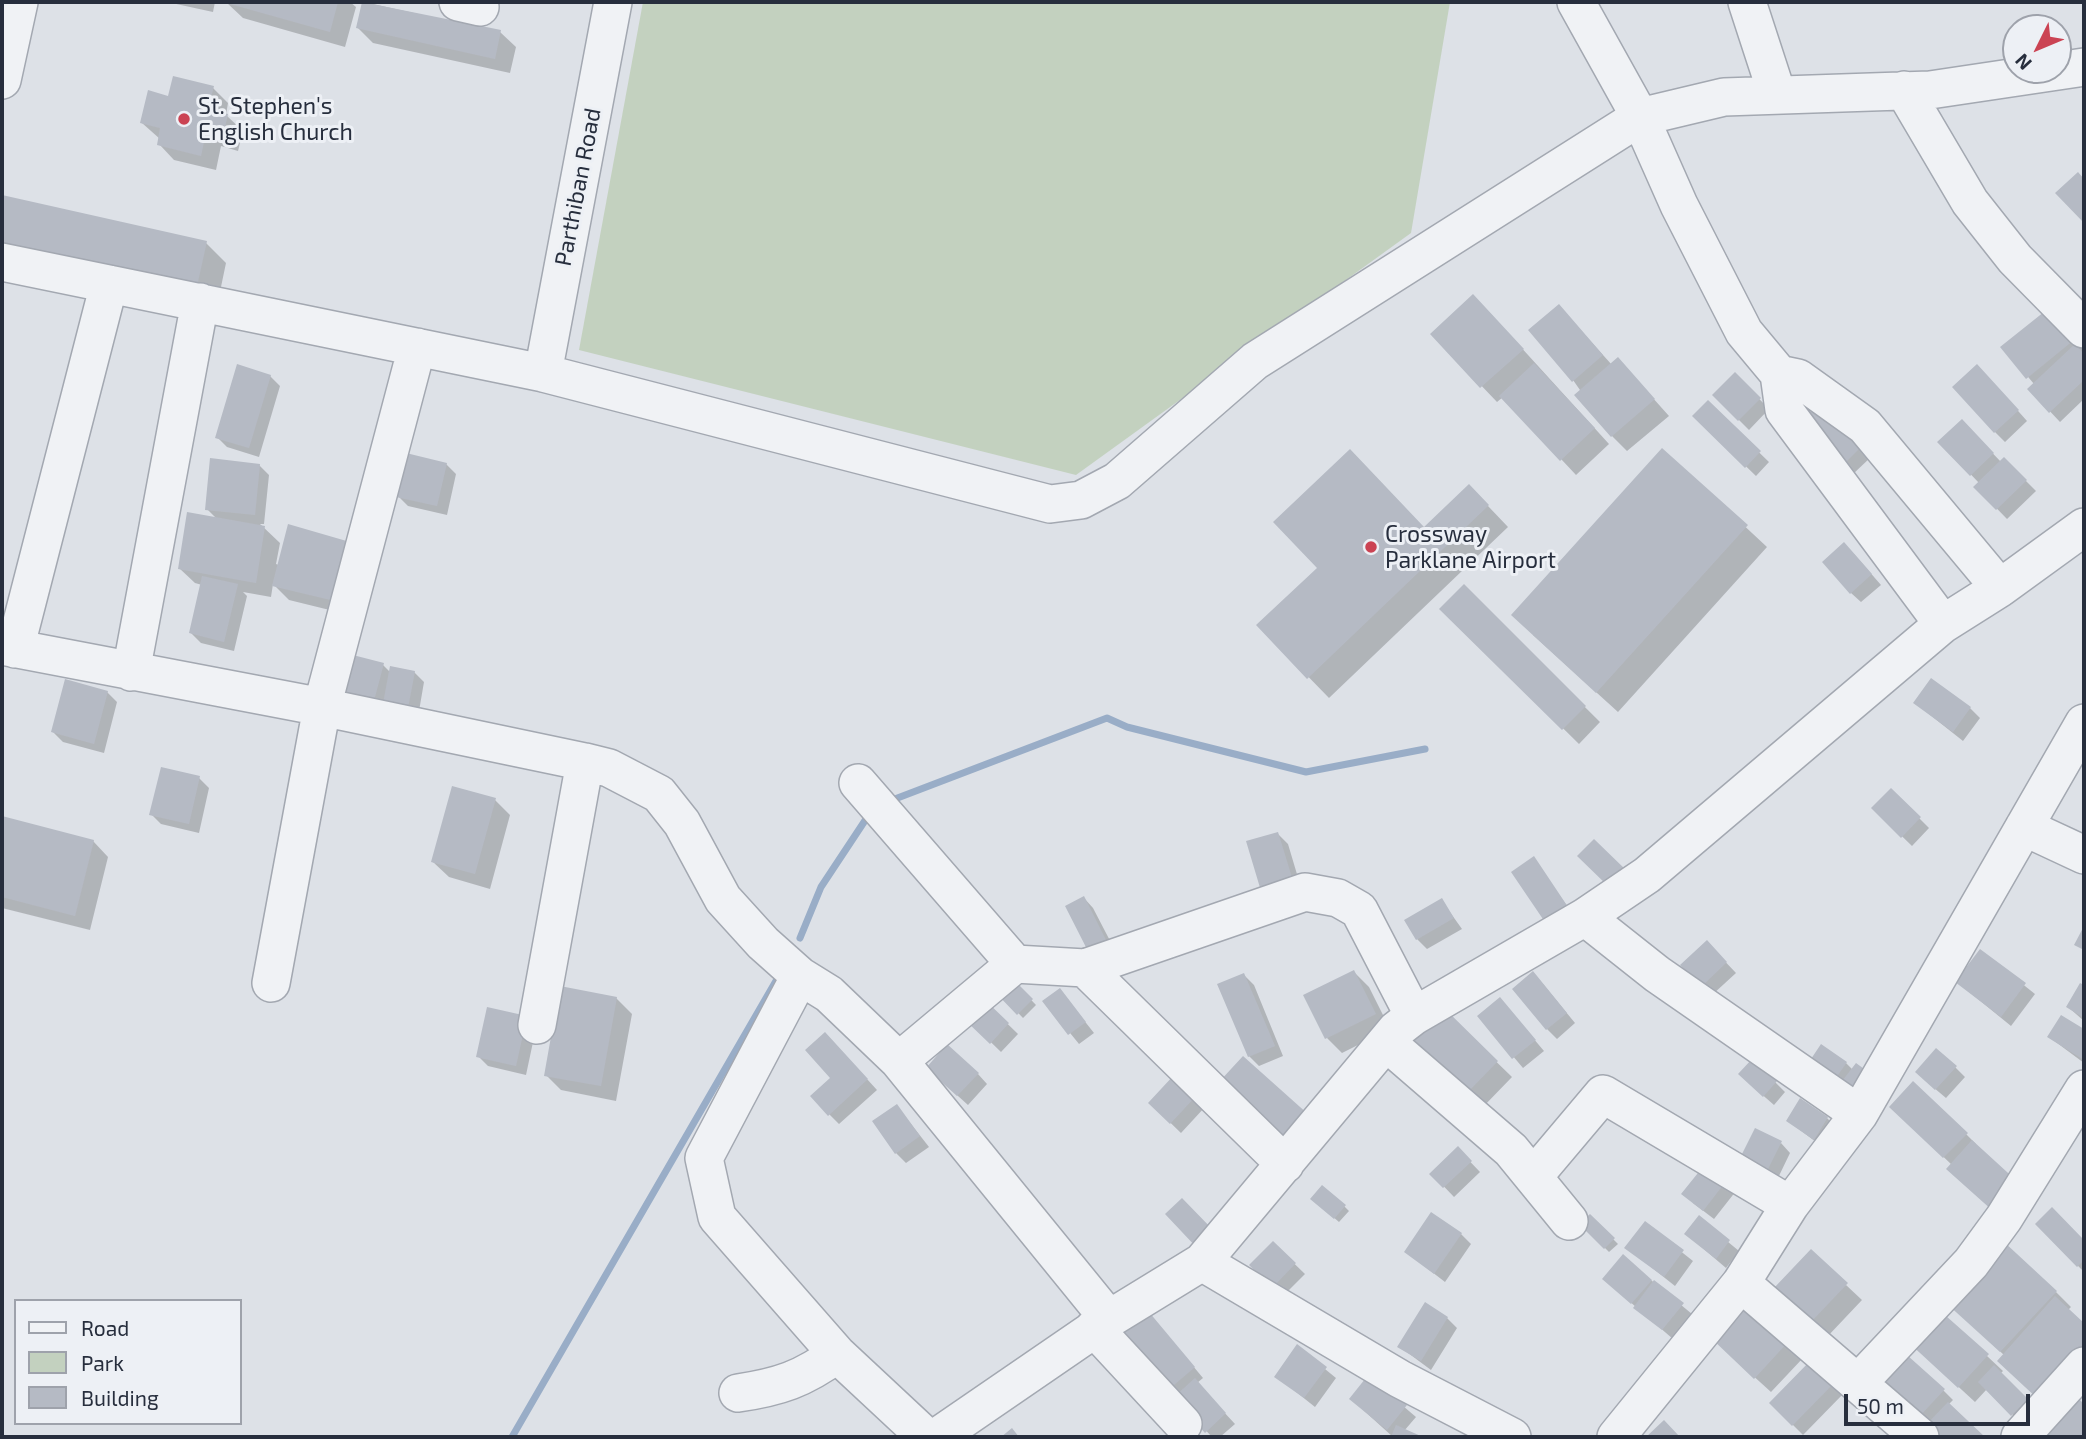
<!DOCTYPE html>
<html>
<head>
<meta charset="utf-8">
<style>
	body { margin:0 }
	#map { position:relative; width:2086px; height:1439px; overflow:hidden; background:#dde1e7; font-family:"Exo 2",sans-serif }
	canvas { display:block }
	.frame { position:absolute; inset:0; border:4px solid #272e3d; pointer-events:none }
	.legend { position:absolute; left:14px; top:1299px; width:228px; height:126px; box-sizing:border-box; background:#edf0f5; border:2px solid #9ea2ab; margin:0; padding:9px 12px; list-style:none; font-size:21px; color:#272e3d }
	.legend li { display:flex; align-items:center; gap:14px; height:35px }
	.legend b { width:35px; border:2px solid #9ea2ab }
	.north { position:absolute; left:2002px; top:14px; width:70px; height:70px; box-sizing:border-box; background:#edf0f5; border:2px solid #9ea2ab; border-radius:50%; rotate:227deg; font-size:19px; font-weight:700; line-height:28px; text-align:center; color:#272e3d }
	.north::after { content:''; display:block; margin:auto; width:24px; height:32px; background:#cb4353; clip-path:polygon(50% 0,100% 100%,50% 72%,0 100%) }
	.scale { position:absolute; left:1844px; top:1394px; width:186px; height:32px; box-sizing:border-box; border:4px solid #272e3d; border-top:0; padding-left:9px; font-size:21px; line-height:24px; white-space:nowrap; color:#272e3d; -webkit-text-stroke:5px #edf0f5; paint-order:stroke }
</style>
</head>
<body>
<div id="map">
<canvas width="2086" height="1439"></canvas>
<div class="frame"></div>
<ul class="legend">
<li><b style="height:9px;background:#f0f2f5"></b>Road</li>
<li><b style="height:19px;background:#c3d1bf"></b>Park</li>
<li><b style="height:19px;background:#b5bac4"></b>Building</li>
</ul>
<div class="north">N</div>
<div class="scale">50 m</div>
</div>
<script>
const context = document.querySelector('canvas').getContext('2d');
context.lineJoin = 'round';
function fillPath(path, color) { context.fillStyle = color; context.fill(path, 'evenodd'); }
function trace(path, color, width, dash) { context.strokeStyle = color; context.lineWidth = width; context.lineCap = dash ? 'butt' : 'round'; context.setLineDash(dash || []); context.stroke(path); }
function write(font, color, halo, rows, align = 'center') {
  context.font = font + ' "Exo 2",sans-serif'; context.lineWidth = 6; context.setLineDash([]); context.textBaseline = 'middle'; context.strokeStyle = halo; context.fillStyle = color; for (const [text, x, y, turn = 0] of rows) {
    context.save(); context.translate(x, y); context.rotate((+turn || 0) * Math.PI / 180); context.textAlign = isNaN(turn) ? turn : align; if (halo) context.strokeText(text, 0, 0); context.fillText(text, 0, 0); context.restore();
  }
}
const green = new Path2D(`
	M643,2H1450L1411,233L1076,475L579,350Z`);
const shadow = new Path2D(`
	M167,2H215L213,12Z
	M350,2L356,7L345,47L243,18L227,3Z
	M364,2L500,32L516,47L510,73L373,43L358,28Z
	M213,88L228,103L226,115L243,131L238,151L221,146L216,170L174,160L159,144L160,139L142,123L170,98Z
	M2,197L206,243L226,263L217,306L2,251Z
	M1559,306L1612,365L1618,359L1669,416L1627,451L1612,436L1573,380Z
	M1488,311L1609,444L1576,475L1503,397L1497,402L1432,334Z
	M2084,340V399L2060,422L2029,389L2034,384L2003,347Z
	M1735,374L1769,409L1749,430L1714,395Z
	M270,376L280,386L259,457L227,447L217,437Z
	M1987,376L2027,421L2005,442L1995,432Z
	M1708,403L1769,462L1756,476L1694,416Z
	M1819,405L1871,457L1852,475L1801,424Z
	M1962,421L2001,462L2004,459L2036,491L2007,519L1976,487L1979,483L1940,442Z
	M1663,450L1767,547L1618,712L1533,635Z
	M446,464L456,474L447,515L408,506L398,496Z
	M259,465L269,475L264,524H260L280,543L276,564L279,565L289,526L354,616L289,600L273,584L271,597L243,592L247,596L234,651L201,643L191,633L202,585L195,583L179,568L217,519L207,509Z
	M1469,486L1508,527L1329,698L1258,625L1425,529Z
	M1854,554L1881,585L1861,602L1851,593Z
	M1464,587L1600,722L1579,744L1442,609Z
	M383,665L391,673L414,672L424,682L418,717L345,711Z
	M107,692L117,702L104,753L63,742L53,732Z
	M1915,703L1970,708L1980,718L1963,741Z
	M199,778L209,788L199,833L161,824L151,814Z
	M1891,790L1929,828L1912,846L1873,808Z
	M495,800L510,815L490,889L449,877L433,862Z
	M2,818L93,841L108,857L90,930L2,908Z
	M1278,834L1288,844L1302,891L1248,843Z
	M1533,858L1582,927L1562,940Z
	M1084,898L1093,908L1119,958L1103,966Z
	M1442,901L1462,929L1427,949L1417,939Z
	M1981,951L2035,994L2011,1026L1957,982Z
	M1717,953L1736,973L1712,995L1683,965Z
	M1354,972L1369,987L1390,1029L1342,1053L1327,1038Z
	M1244,975L1254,985L1283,1056L1259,1066L1249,1056Z
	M1012,980L1036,1005L1023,1018L999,993Z
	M1543,984L1575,1023L1557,1039L1547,1029Z
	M2081,985L2084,987V1021L2068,1007Z
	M1060,990L1094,1033L1079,1044L1045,1002Z
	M616,998L632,1014L616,1101L561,1090L546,1075Z
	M1500,999L1544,1051L1523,1068L1479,1016Z
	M985,1002L1018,1034L1001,1052L968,1020Z
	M1442,1009L1512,1077L1482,1108L1412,1039Z
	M2061,1017L2084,1032V1063L2049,1037Z
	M536,1028L526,1075L488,1066L478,1056Z
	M835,1044L877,1090L839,1124L829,1114Z
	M1846,1063L1853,1070L1848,1099L1818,1078Z
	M1955,1067L1965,1077L1946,1098L1927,1082Z
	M978,1074L987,1084L968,1105L938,1078Z
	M1174,1078L1205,1107L1181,1133L1150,1103Z
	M1775,1082L1785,1092L1774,1105L1750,1084Z
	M897,1106L929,1147L906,1163L896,1153Z
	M1891,1107L1966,1134L1976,1144L1952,1165Z
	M1827,1118L1837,1128L1824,1148L1788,1121Z
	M1781,1143L1790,1153L1777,1180L1752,1168Z
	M1458,1149L1480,1172L1454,1197L1432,1174Z
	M1706,1165L1736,1191L1714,1219L1693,1203Z
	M1317,1203L1344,1206L1349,1211L1339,1222Z
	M2052,1210L2084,1243V1272L2037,1224Z
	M1590,1216L1618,1244L1609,1252L1582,1225Z
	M1699,1218L1739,1251L1726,1268L1686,1234Z
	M1645,1223L1693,1261L1675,1286L1627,1248Z
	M1461,1234L1471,1244L1445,1282L1406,1252Z
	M1273,1243L1305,1274L1283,1296L1251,1265Z
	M1623,1257L1692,1314L1673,1339L1614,1288Z
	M1846,1285L1862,1300L1827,1337L1791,1303Z
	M2056,1292L2071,1307L2068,1310L2084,1325V1382L2073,1395L2084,1407V1437H2051L2041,1426L2054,1413L2004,1355L1964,1318Z
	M1745,1304L1803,1358L1771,1392L1728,1353Z
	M1938,1310L2003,1371L2000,1374L2037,1410L2022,1424L1987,1389L1975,1402L1925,1356Z
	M1447,1318L1457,1328L1431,1370L1400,1347Z
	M1158,1324L1203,1378L1197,1383L1235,1424L1220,1437H1212L1168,1390Z
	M1298,1347L1336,1378L1315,1407L1276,1376Z
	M1813,1361L1845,1392L1803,1435L1771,1403Z
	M1369,1377L1416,1417L1404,1431L1419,1437H1393L1351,1399Z
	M1884,1386L1943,1390L1953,1400L1948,1405L1983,1437H1942Z`);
const stream = new Path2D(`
	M887,802L1107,718L1127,727L1306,772L1425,749
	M800,938L821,887L868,816
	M512,1437L780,974`);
const building = new Path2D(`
	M223,2H338L330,32Z
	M362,2L501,30L495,59L356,28Z
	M173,76L214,86L208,109L228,114L223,136L206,132L201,156L157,145L160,128L140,123L148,90L168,96Z
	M2078,172L2084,179V223L2055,193Z
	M2,195L207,241L197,286L2,243Z
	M1473,294L1524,349L1480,388L1430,334Z
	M1559,304L1603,355L1572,382L1528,330Z
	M2054,304L2080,335L2026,379L2000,347Z
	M2075,344L2084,354V380L2049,413L2027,389Z
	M1618,357L1655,399L1611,437L1574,395Z
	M1534,363L1595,428L1560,461L1499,396Z
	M237,364L271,375L249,448L215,438Z
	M1977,364L2019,410L1994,433L1952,387Z
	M1735,372L1761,398L1738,421L1712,395Z
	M1708,400L1761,451L1745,468L1692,416Z
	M1819,403L1862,446L1841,467L1798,424Z
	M1962,419L1994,453L1970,476L1937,442Z
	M1662,448L1748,525L1596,693L1511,615Z
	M1350,449L1424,527L1469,484L1489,505L1307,679L1256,625L1317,568L1273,522Z
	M406,453L447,463L437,506L396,497Z
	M2004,457L2027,480L1996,510L1973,487Z
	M210,458L260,464L255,515L205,510Z
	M187,512L265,526L256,583L178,569Z
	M288,524L350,542L339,602L272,586Z
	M1844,542L1872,574L1850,594L1822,562Z
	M202,576L238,584L224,642L189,633Z
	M1464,584L1586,706L1562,730L1439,609Z
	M345,653L384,663L371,712L333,702Z
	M390,666L415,671L408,708L383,704Z
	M1931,678L1971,707L1953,732L1913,703Z
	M65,679L108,691L94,744L51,732Z
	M161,767L200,776L189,824L149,815Z
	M452,786L496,798L475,874L431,862Z
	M1891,788L1921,817L1901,838L1871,808Z
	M2,816L94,840L75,916L2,897Z
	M1278,832L1293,881L1261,891L1246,841Z
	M1594,839L1626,870L1609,887L1577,856Z
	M1534,856L1574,916L1551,931L1511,872Z
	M1084,896L1110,948L1091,957L1065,906Z
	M1442,898L1454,918L1416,940L1404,920Z
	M2084,926V950L2074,945Z
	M1707,940L1727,962L1701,987L1680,965Z
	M1980,949L2026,983L2001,1017L1955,982Z
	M1354,970L1376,1014L1325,1039L1303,995Z
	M1533,971L1567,1013L1546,1030L1512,989Z
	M1244,973L1275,1046L1248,1057L1217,984Z
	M1012,978L1033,999L1017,1015L996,993Z
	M2080,983L2084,985V1018L2066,1007Z
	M560,986L617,997L601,1086L544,1076Z
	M1060,988L1086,1022L1068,1035L1042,1001Z
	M1500,997L1536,1040L1512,1059L1477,1016Z
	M985,1000L1009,1023L990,1044L965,1020Z
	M1442,1006L1498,1061L1466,1094L1410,1039Z
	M487,1007L527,1016L516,1066L476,1057Z
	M2061,1015L2084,1029V1060L2047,1037Z
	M825,1032L868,1079L828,1116L810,1096L830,1078L805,1050Z
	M947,1044L979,1073L957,1096L926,1068Z
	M1821,1044L1847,1062L1831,1085L1805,1068Z
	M1936,1048L1957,1066L1935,1090L1915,1072Z
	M1243,1056L1309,1115L1285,1142L1219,1082Z
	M1752,1059L1777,1081L1763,1097L1738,1074Z
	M1856,1063L1879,1080L1859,1106L1836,1089Z
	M1174,1075L1196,1096L1170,1124L1148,1103Z
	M1913,1081L1968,1133L1943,1158L1889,1107Z
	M1800,1098L1828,1117L1814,1140L1786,1121Z
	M897,1104L920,1136L895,1154L872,1121Z
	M1755,1128L1782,1141L1767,1171L1740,1158Z
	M1972,1140L2019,1183L1993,1211L1946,1169Z
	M1458,1146L1472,1161L1443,1188L1429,1174Z
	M1706,1163L1727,1180L1703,1211L1681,1194Z
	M1322,1185L1346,1205L1334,1219L1310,1199Z
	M1182,1198L1215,1232L1198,1249L1165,1214Z
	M2052,1207L2084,1240V1260L2077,1267L2035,1224Z
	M1431,1212L1462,1233L1434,1274L1404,1252Z
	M1590,1214L1615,1238L1604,1249L1579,1224Z
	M1699,1215L1730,1240L1716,1259L1684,1234Z
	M1645,1221L1684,1250L1664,1277L1624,1248Z
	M1273,1241L1296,1263L1272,1288L1249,1265Z
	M2003,1241L2057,1291L2000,1352L1946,1303Z
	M1811,1249L1848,1283L1810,1323L1774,1288Z
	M1623,1254L1652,1280L1631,1304L1602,1279Z
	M1654,1280L1684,1303L1662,1330L1633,1308Z
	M2055,1296L2084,1323V1351L2039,1400L1997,1361Z
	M1745,1301L1789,1341L1754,1379L1711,1338Z
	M1425,1302L1448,1317L1421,1361L1397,1347Z
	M1937,1308L1989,1354L1958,1388L1907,1341Z
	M1149,1312L1195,1367L1167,1391L1120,1336Z
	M1297,1344L1327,1367L1304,1398L1274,1377Z
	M1898,1347L1945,1389L1918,1418L1872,1376Z
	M1813,1358L1836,1381L1792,1426L1769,1403Z
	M1994,1365L2028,1399L2011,1416L1978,1382Z
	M1369,1374L1407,1405L1387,1430L1349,1399Z
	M1195,1378L1226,1413L1205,1433L1173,1398Z
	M2072,1392L2084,1404V1437H2049L2038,1426Z
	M1948,1402L1985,1437H1940L1927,1424Z
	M1664,1420L1680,1437H1646Z
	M1396,1425L1423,1437H1391Z
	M1012,1428L1019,1437H1001Z`);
const minor = new Path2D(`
	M458,2L480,7
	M1576,2L1640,117L1679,205L1744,332L1779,374L1784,410L1943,624
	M1747,2L1777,94
	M2,80L19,2
	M1904,90L1970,202L2015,259L2084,329
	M2,262L543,373L1050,504L1081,500L1117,481L1255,361L1640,117L1724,97L1930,90L2084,67
	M543,373L613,2
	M1779,374L1798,378L1865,426L2000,588
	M2,646L322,707L585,762L609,768L659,794L682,823L723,899L763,943L800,976L829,994L899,1061L1109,1319
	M15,649L109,284
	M131,672L200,302
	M858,783L1015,964L1085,968L1305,892L1338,898L1359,910L1414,1016
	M2024,827L2084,855
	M1585,917L1657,974L1859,1114
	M1085,968L1285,1164
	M800,976L704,1158L717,1217L837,1354L926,1437
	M271,983L322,707L417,347
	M537,1025L585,762
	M1386,1042L1511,1150L1569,1221
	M899,1061L1015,964
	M1533,1177L1603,1094L1790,1205
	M1202,1262L1400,1379L1512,1437
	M1741,1283L1920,1437
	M1094,1328L1183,1424
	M1858,1383L1971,1263L2004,1218L2084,1089
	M738,1393C779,1387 803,1379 837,1354
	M937,1437L1109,1319L1202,1262L1396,1030L1414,1016L1585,917L1647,875L1943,624L2000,588L2084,527
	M1616,1437L1741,1283L1790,1205L1859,1114L2084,723
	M2020,1437L2084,1366`);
const markers = [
	[184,119,7,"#cb4353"],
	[1371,547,7,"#cb4353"]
];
const poiNames = [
	["St. Stephen's",198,106],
	["English Church",198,132],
	["Crossway",1385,534],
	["Parklane Airport",1385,560]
];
const streetNames = [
	["Parthiban Road",578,187,-79]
];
fillPath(green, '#c3d1bf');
fillPath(shadow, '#0003');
trace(stream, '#99adc7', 7);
fillPath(building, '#b5bac4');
trace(minor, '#a3a8b1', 40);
trace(minor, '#f0f2f5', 37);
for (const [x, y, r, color] of markers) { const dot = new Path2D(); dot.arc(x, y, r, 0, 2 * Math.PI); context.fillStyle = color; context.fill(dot); trace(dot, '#edf0f5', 2.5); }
write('23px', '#272e3d', '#edf0f5', poiNames, 'left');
write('23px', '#272e3d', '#edf0f5', streetNames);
</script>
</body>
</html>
